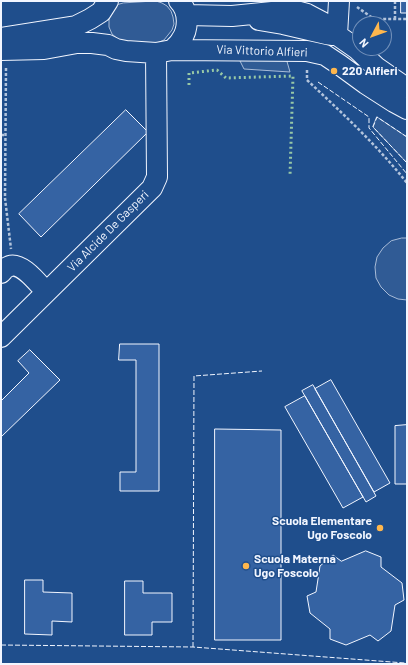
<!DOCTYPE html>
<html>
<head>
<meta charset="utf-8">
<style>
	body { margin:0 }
	#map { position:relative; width:408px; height:665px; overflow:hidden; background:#1f4e8c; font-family:Barlow,sans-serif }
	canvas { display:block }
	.frame { position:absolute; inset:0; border:2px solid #f2f6ff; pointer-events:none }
	.north { position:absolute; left:352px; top:16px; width:40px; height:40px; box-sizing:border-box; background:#1f4e8c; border:1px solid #7391ba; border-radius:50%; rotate:229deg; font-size:11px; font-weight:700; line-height:16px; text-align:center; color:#f2f6ff }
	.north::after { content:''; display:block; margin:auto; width:14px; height:18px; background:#ffb74d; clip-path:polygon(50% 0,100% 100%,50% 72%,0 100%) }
</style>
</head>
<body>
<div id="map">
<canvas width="408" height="665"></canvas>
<div class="frame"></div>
<div class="north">N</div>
</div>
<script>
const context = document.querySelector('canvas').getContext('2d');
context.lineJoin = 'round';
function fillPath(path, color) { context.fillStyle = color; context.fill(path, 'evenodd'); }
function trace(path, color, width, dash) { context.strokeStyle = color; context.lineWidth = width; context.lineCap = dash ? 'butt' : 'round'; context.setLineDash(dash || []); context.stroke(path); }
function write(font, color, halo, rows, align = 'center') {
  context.font = font + ' Barlow,sans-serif'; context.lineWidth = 3; context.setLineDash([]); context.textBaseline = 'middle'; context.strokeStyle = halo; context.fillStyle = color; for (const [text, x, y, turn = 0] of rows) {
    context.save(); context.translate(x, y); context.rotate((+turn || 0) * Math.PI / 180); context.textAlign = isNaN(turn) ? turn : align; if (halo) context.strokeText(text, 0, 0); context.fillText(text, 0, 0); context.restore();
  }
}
const built = new Path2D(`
	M156,1L162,3L167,6L171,11L173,17L174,24L172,30L164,40L157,43H135L119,40L112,34L109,27V18L116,5L123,3Z
	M286,58L290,72L244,69L239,59Z
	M377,117L407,137V163L373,127Z
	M402,238H407V300L398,299L389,295L381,287L376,278L375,267L377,257L383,248L391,241Z`);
const building = new Path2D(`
	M401,1H407V13H401Z
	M126,110L148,132L41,237L19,214Z
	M120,344H159V491H120V472H136V360H119Z
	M30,350L60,380L1,437V401L29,373L18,361Z
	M331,380L390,483L374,492L315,389Z
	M313,385L376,496L366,502L302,391Z
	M305,396L363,497L343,508L285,407Z
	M407,425V484H395V426Z
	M215,429L281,430V640H215Z
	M366,551L381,557V567L402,583L404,600L395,605L391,631L378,641L370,635L346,645L330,639V629L310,613L307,596L316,592L320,566L333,555L341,561Z
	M25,580H43V592L72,593V622L52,621V635L25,634Z
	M125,581H143V593H172V622H152V635H125Z`);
const path = new Path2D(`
	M395,1V19
	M357,7L374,19H407
	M6,68L5,198L11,249
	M307,70V80C342,113 377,145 407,183
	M1,135H6`);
const minor = new Path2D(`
	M187,15L232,16L292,10L307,14L326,24L337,35L357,49L376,67L402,85L407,87
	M259,20L283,24L326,34L333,35
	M337,35L339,1
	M1,38L76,26L90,19L101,12L108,1
	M1,50L44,49L77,43H92L108,45L116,49L126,51L156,53L172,50L307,51L325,55L340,65L366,84L394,102L407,109
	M172,50C175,47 179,44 181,40C189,29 189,11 179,1
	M1,273C3,271 4,269 6,268C19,258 38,283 46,292
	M1,337L152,188L157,177L156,53`);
const hedge = new Path2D(`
	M189,85V73L217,70L226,78L293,76L290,176`);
const fence = new Path2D(`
	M318,82L369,117V128L407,174
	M407,137L377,117L373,127L407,163
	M1,645L193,647L405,663
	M193,647L194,376L262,371`);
const markers = [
	[334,71,4,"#ffb74d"],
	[380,528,4,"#ffb74d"],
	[246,566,4,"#ffb74d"]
];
const streetNames = [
	["Via Vittorio Alfieri",262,51,2],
	["Via Alcide De Gasperi",108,231,-45]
];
const poiNames = [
	["220 Alfieri",342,71],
	["Scuola Elementare",372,521,"right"],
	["Ugo Foscolo",372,535,"right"],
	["Scuola Materna",254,559],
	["Ugo Foscolo",254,573]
];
fillPath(built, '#305b95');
trace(built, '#a8bbd7', 1);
fillPath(building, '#3563a3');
trace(building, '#f2f6ff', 1);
trace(minor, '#f2f6ff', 22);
trace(path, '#b3c4dc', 2.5, [3, 2]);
trace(minor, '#1f4e8c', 20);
trace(hedge, '#97c8a6', 3, [2, 3]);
trace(fence, '#f2f6ff', 1, [5, 2]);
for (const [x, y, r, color] of markers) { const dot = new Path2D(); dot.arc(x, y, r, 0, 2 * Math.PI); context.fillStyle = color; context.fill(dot); trace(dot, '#1f4e8c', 1.5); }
write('12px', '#f2f6ff', '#1f4e8c', streetNames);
write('bold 12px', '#f2f6ff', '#1f4e8c', poiNames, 'left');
</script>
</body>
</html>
